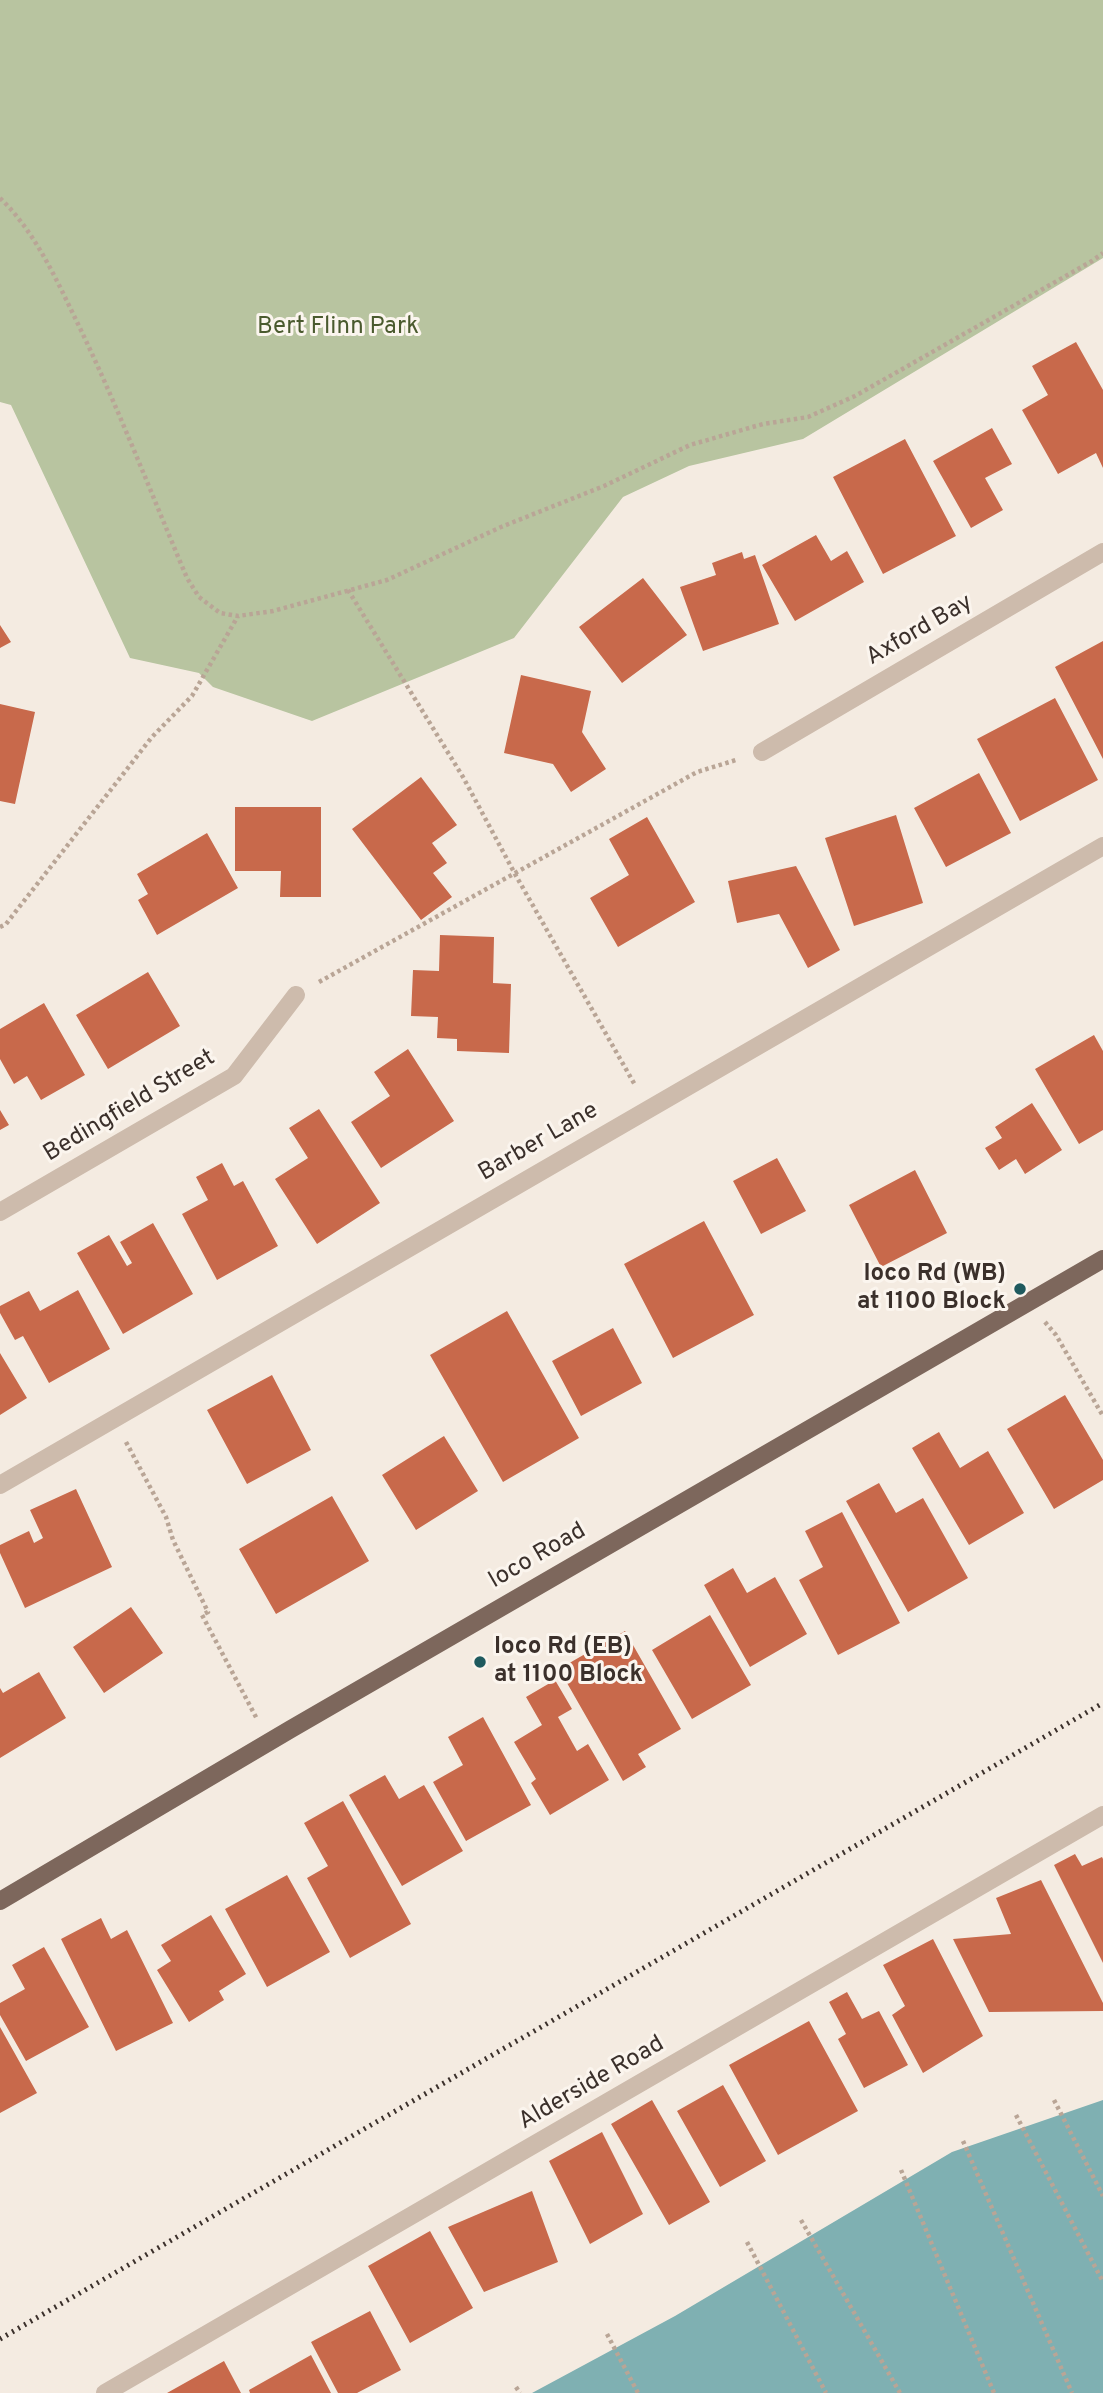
<!DOCTYPE html>
<html>
<head>
<meta charset="utf-8">
<style>
	body { margin:0 }
	canvas { display:block; background:#f4ebe1 }
</style>
</head>
<body>
<canvas width="1103" height="2393"></canvas>
<script>
const context = document.querySelector('canvas').getContext('2d');
context.lineJoin = 'round';
function fillPath(path, color) { context.fillStyle = color; context.fill(path, 'evenodd'); }
function trace(path, color, width, dash) { context.strokeStyle = color; context.lineWidth = width; context.lineCap = dash ? 'butt' : 'round'; context.setLineDash(dash || []); context.stroke(path); }
function write(font, color, halo, rows, align = 'center') {
  context.font = font + ' Overpass,sans-serif'; context.lineWidth = 6; context.setLineDash([]); context.textBaseline = 'middle'; context.strokeStyle = halo; context.fillStyle = color; for (const [text, x, y, turn = 0] of rows) {
    context.save(); context.translate(x, y); context.rotate((+turn || 0) * Math.PI / 180); context.textAlign = isNaN(turn) ? turn : align; if (halo) context.strokeText(text, 0, 0); context.fillText(text, 0, 0); context.restore();
  }
}
const green = new Path2D(`
	M0,0H1103V258L803,439L689,466L623,497L514,638L312,721L213,687L199,673L130,658L11,405L0,402Z`);
const water = new Path2D(`
	M1103,2100V2393H532L675,2316L952,2152Z`);
const building = new Path2D(`
	M1076,342L1103,390V468L1096,453L1058,474L1022,410L1048,395L1032,366Z
	M992,428L1012,464L985,478L1003,510L971,528L933,461Z
	M905,439L956,536L883,574L833,477Z
	M816,535L831,561L847,551L864,582L795,621L762,565Z
	M742,552L744,559L755,555L779,624L703,651L680,587L716,575L712,563Z
	M643,578L687,635L622,683L579,627Z
	M0,625L11,642L0,648Z
	M1103,641V759L1055,667Z
	M521,675L591,691L582,732L606,769L571,792L553,764L504,753Z
	M1055,698L1098,780L1020,821L977,739Z
	M0,704L35,712L15,804L0,801Z
	M979,773L1011,833L946,867L914,808Z
	M421,777L457,825L432,843L447,863L433,873L452,897L421,920L352,829Z
	M235,807H321V897H280L281,871H235Z
	M896,815L923,903L854,926L825,838Z
	M647,817L695,902L618,947L590,898L629,875L609,839Z
	M207,833L238,888L157,935L138,900L148,894L137,874Z
	M796,866L840,950L808,968L779,914L737,923L728,881Z
	M440,935L494,937L493,983L511,984L509,1053L457,1051V1039L437,1038L438,1017L411,1016L413,970L439,971Z
	M148,972L180,1026L108,1069L76,1015Z
	M44,1003L85,1075L41,1100L27,1076L14,1084L0,1059V1029Z
	M1094,1035L1103,1051V1130L1079,1144L1035,1069Z
	M408,1049L454,1121L381,1168L351,1122L390,1096L374,1072Z
	M1032,1103L1062,1150L1025,1174L1016,1159L999,1170L985,1148L1002,1138L995,1127Z
	M319,1109L380,1203L317,1244L275,1179L308,1158L289,1128Z
	M0,1110L9,1125L0,1130Z
	M777,1158L806,1211L761,1234L733,1181Z
	M222,1163L234,1186L243,1181L278,1246L217,1280L182,1214L208,1200L196,1177Z
	M915,1170L947,1233L881,1267L849,1205Z
	M704,1221L754,1315L673,1358L624,1264Z
	M153,1223L193,1294L123,1334L77,1253L109,1235L127,1266L132,1263L120,1242Z
	M78,1290L110,1349L49,1383L23,1336L15,1340L0,1313V1306L29,1291L40,1311Z
	M507,1311L579,1438L503,1482L430,1355Z
	M613,1328L642,1383L581,1416L552,1361Z
	M0,1353L27,1398L0,1415Z
	M272,1375L311,1450L247,1484L207,1410Z
	M1065,1395L1103,1460V1480L1054,1509L1007,1429Z
	M939,1432L960,1468L988,1451L1024,1513L969,1545L912,1448Z
	M444,1436L478,1491L416,1530L382,1475Z
	M879,1483L896,1513L923,1498L968,1578L908,1612L846,1501Z
	M76,1489L112,1567L25,1608L0,1553V1545L29,1531L34,1543L43,1538L30,1510Z
	M332,1496L369,1561L276,1614L239,1549Z
	M842,1512L900,1623L838,1655L799,1580L823,1567L805,1531Z
	M733,1568L747,1593L775,1577L807,1634L750,1667L704,1585Z
	M131,1607L163,1653L104,1693L73,1647Z
	M710,1615L751,1685L692,1719L652,1650Z
	M625,1631L681,1729L638,1754L646,1767L623,1781L559,1669Z
	M39,1672L66,1718L0,1758V1688L3,1693Z
	M555,1680L572,1709L558,1717L577,1751L588,1744L609,1780L550,1815L531,1783L536,1779L514,1742L542,1725L526,1697Z
	M483,1717L531,1805L466,1841L433,1782L463,1765L448,1737Z
	M385,1775L399,1799L424,1785L463,1851L402,1886L349,1795Z
	M343,1801L411,1924L350,1958L307,1878L328,1866L304,1823Z
	M1075,1854L1082,1866L1102,1857L1103,1859V1963L1054,1865Z
	M287,1875L330,1952L267,1987L225,1909Z
	M1041,1880L1103,2003V2011L989,2012L953,1939L1011,1934L996,1898Z
	M211,1915L246,1974L219,1991L224,2000L189,2022L157,1970L171,1961L161,1945Z
	M101,1918L111,1939L127,1930L173,2023L116,2051L61,1939Z
	M933,1939L983,2036L923,2073L892,2015L905,2006L883,1965Z
	M44,1947L89,2027L26,2061L0,2015V2003L25,1989L12,1965Z
	M847,1992L862,2019L879,2011L908,2065L864,2088L838,2039L846,2034L829,2002Z
	M809,2021L858,2111L778,2155L729,2065Z
	M0,2027L37,2093L0,2113Z
	M723,2085L766,2161L720,2187L677,2111Z
	M652,2100L710,2202L669,2225L611,2124Z
	M602,2132L643,2214L590,2244L549,2161Z
	M532,2191L558,2262L484,2292L448,2227Z
	M430,2231L473,2308L410,2343L368,2266Z
	M370,2311L401,2370L357,2393H338L311,2342Z
	M311,2355L331,2393H250L249,2390Z
	M224,2361L241,2393H167Z`);
const path = new Path2D(`
	M0,198C36,233 56,279 78,324C118,407 151,493 187,578L199,597L220,613L238,616L273,611L387,580L501,527L604,486L690,445L763,424L808,417L855,396L1092,261L1103,253
	M348,590L463,777L515,874L635,1085
	M0,927L6,924L152,737L192,696L238,616
	M319,982L697,772L736,760
	M1045,1322L1056,1335L1103,1416
	M126,1442L166,1517L173,1540L208,1612L202,1615L257,1719
	M1054,2100L1103,2196
	M1016,2115L1103,2282
	M963,2141L1072,2393
	M901,2170L994,2393
	M801,2220L900,2393
	M747,2242L826,2393
	M607,2334L638,2393
	M516,2387L520,2393`);
const minor = new Path2D(`
	M762,752L1103,552
	M0,1212L234,1076L296,995
	M0,1485L1103,846
	M105,2393L1103,1815`);
const major = new Path2D(`
	M0,1901L291,1729L1103,1259`);
const rail = new Path2D(`
	M0,2339L1103,1703`);
const markers = [
	[1020,1289,7,"#1f5a5e"],
	[480,1662,7,"#1f5a5e"]
];
const parkNames = [
	["Bert Flinn Park",338,328]
];
const streetNames = [
	["Axford Bay",920,631,-30],
	["Bedingfield Street",130,1107,-31],
	["Barber Lane",539,1143,-30],
	["Ioco Road",538,1557,-30],
	["Alderside Road",592,2084,-30]
];
const poiNames = [
	["Ioco Rd (WB)",1006,1275],
	["at 1100 Block",1006,1303],
	["Ioco Rd (EB)",494,1648,"left"],
	["at 1100 Block",494,1676,"left"]
];
fillPath(green, '#b8c4a0');
fillPath(water, '#7fb0b2');
fillPath(building, '#c8694b');
trace(path, '#b9a596', 4.5, [3.5, 3.5]);
trace(minor, '#cdbbac', 18);
trace(major, '#7d675c', 18);
trace(rail, '#3b302b', 5, [2, 5]);
for (const [x, y, r, color] of markers) { const dot = new Path2D(); dot.arc(x, y, r, 0, 2 * Math.PI); context.fillStyle = color; context.fill(dot); trace(dot, '#fbf5ee', 2.5); }
write('24px', '#4a5a2e', '#fbf5ee', parkNames);
write('24px', '#3b302b', '#fbf5ee', streetNames);
write('bold 24px', '#3b302b', '#fbf5ee', poiNames, 'right');
</script>
</body>
</html>
